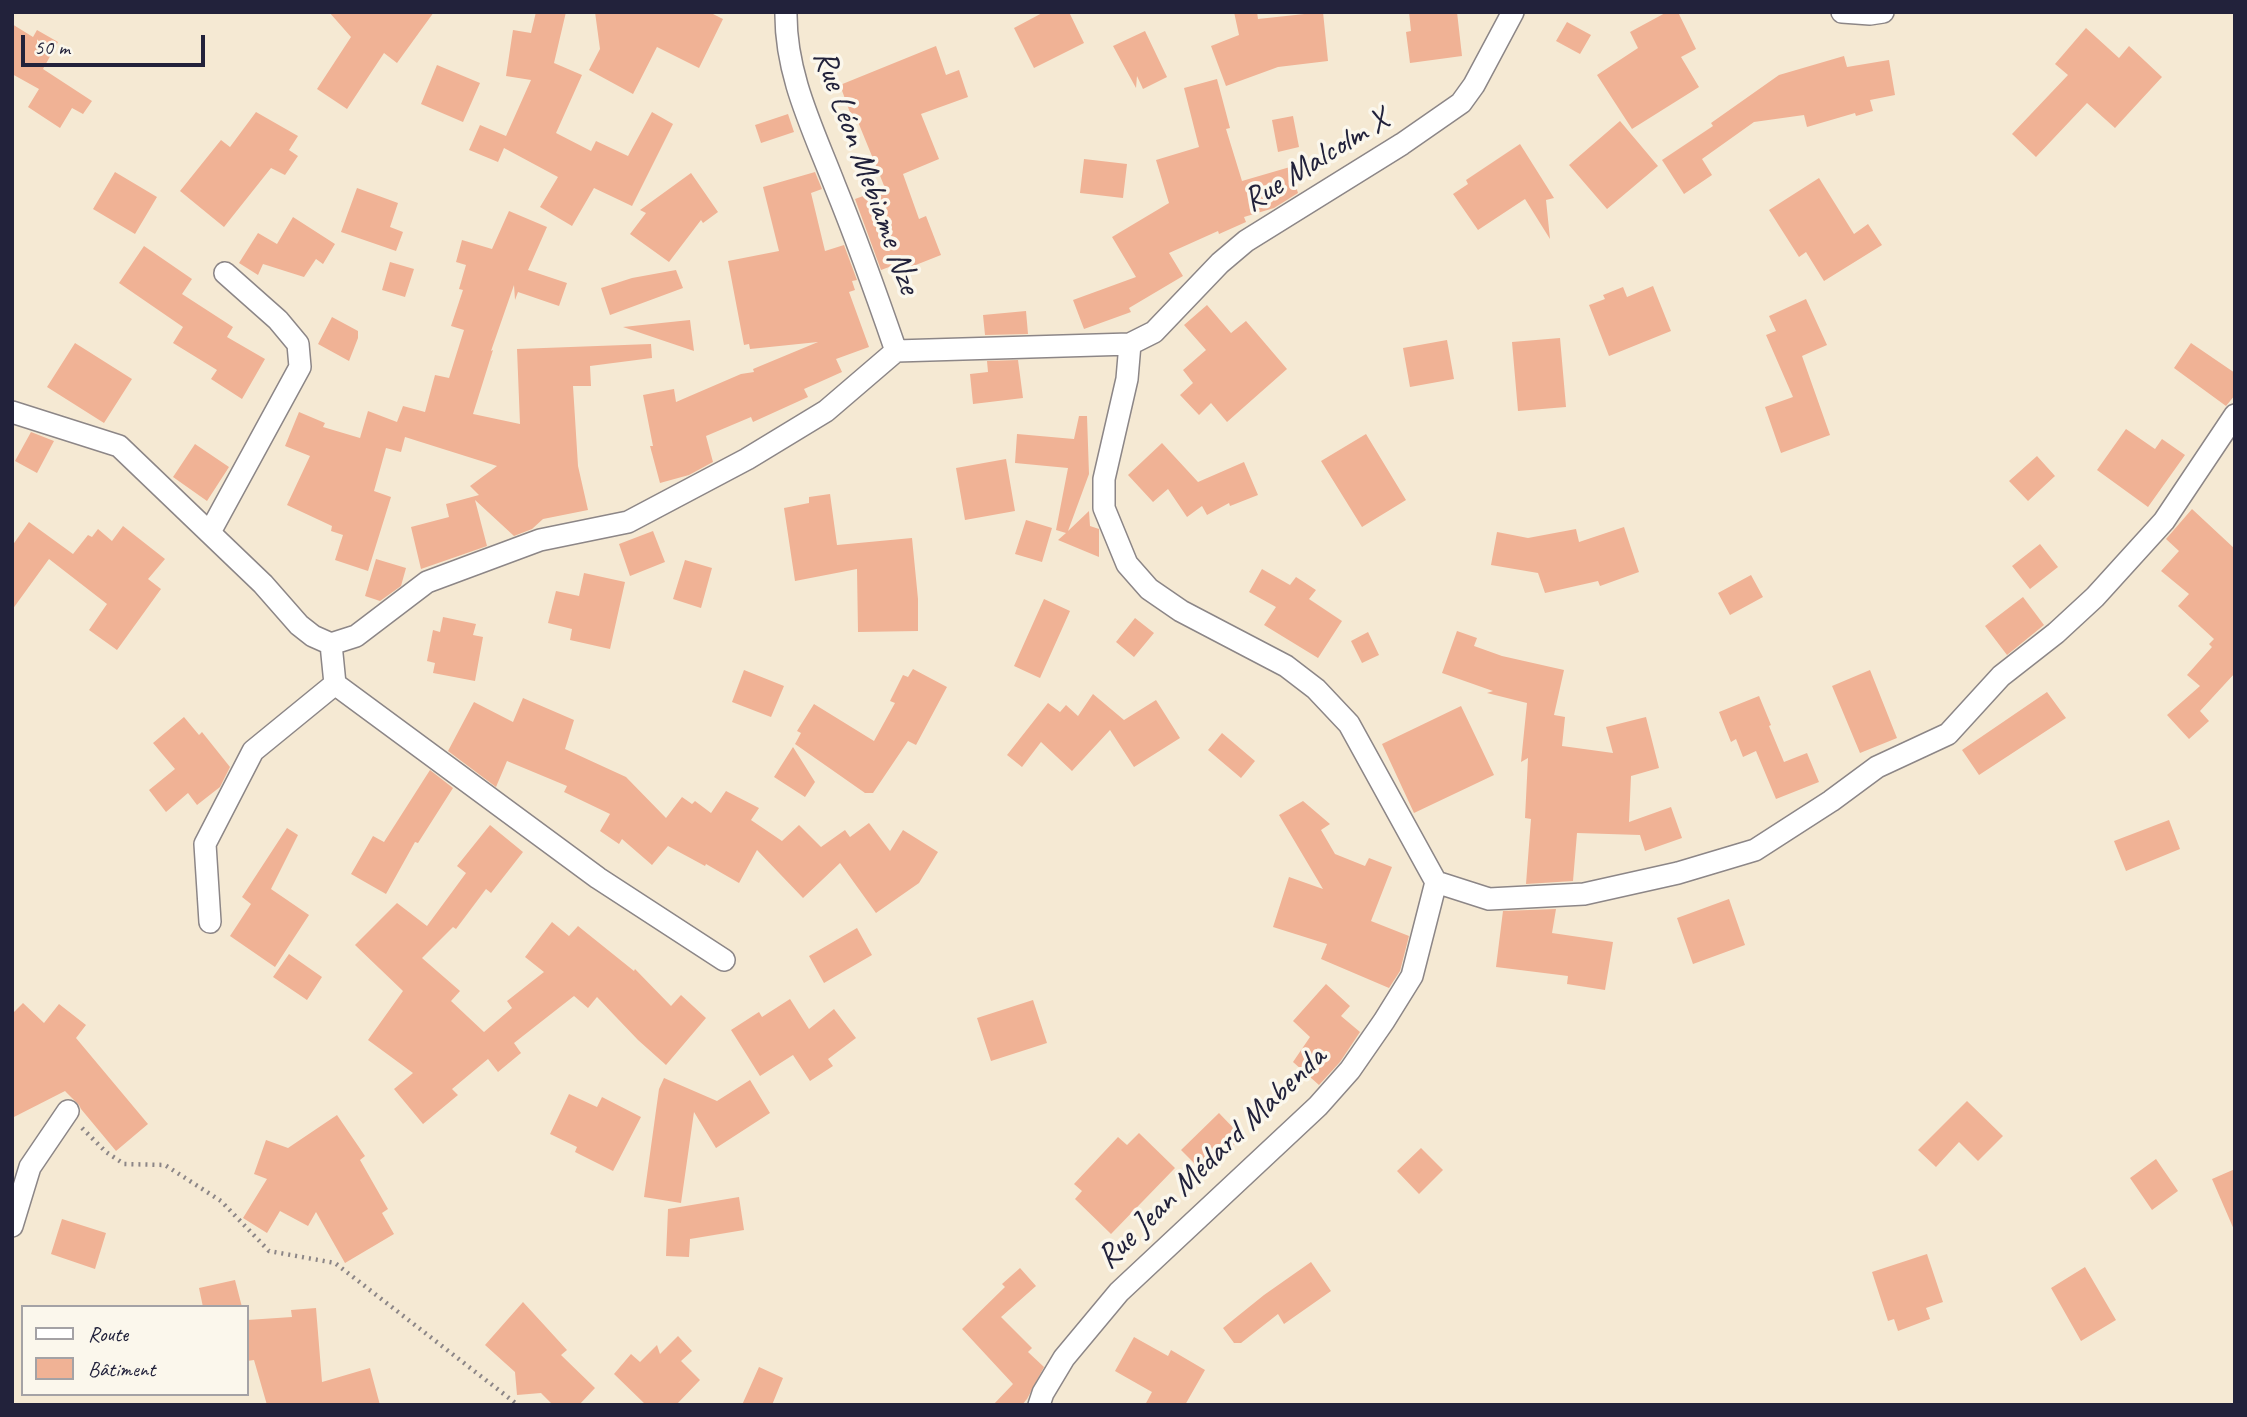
<!DOCTYPE html>
<html>
<head>
<meta charset="utf-8">
<style>
	body { margin:0 }
	#map { position:relative; width:2247px; height:1417px; overflow:hidden; background:#f5e9d3; font-family:Caveat,sans-serif }
	canvas { display:block }
	.frame { position:absolute; inset:0; border:14px solid #22223b; pointer-events:none }
	.legend { position:absolute; left:21px; top:1305px; width:228px; height:91px; box-sizing:border-box; background:#fbf7ec; border:2px solid #a4a2a5; margin:0; padding:9px 12px; list-style:none; font-size:21px; color:#22223b }
	.legend li { display:flex; align-items:center; gap:14px; height:35px }
	.legend b { width:35px; border:2px solid #a4a2a5 }
	.scale { position:absolute; left:21px; top:35px; width:184px; height:32px; box-sizing:border-box; border:4px solid #22223b; border-top:0; padding-left:9px; font-size:21px; line-height:24px; white-space:nowrap; color:#22223b; -webkit-text-stroke:5px #fbf7ec; paint-order:stroke }
</style>
</head>
<body>
<div id="map">
<canvas width="2247" height="1417"></canvas>
<div class="frame"></div>
<ul class="legend">
<li><b style="height:9px;background:#fff"></b>Route</li>
<li><b style="height:19px;background:#f0b295"></b>Bâtiment</li>
</ul>
<div class="scale">50 m</div>
</div>
<script>
const context = document.querySelector('canvas').getContext('2d');
context.lineJoin = 'round';
function fillPath(path, color) { context.fillStyle = color; context.fill(path, 'evenodd'); }
function trace(path, color, width, dash) { context.strokeStyle = color; context.lineWidth = width; context.lineCap = dash ? 'butt' : 'round'; context.setLineDash(dash || []); context.stroke(path); }
function write(font, color, halo, rows, align = 'center') {
  context.font = font + ' Caveat,sans-serif'; context.lineWidth = 7; context.setLineDash([]); context.textBaseline = 'middle'; context.strokeStyle = halo; context.fillStyle = color; for (const [text, x, y, turn = 0] of rows) {
    context.save(); context.translate(x, y); context.rotate((+turn || 0) * Math.PI / 180); context.textAlign = isNaN(turn) ? turn : align; if (halo) context.strokeText(text, 0, 0); context.fillText(text, 0, 0); context.restore();
  }
}
const building = new Path2D(`
	M329,12H434L397,63L384,53L347,109L317,89L351,37Z
	M536,12H566L554,63L582,75L556,133L591,151L596,141L628,156L652,112L673,124L632,206L594,188L572,226L540,207L558,177L504,148L498,162L469,150L480,125L506,136L531,80L506,76L513,30L531,33Z
	M595,12H709L723,19L699,68L657,47L633,94L589,70L600,49Z
	M1044,12H1069L1084,43L1034,68L1014,28Z
	M1234,12H1257L1258,19L1323,12L1328,61L1278,67L1226,86L1211,46L1239,35Z
	M1409,12H1457L1462,56L1410,63L1406,32L1411,31Z
	M1667,12H1678L1696,49L1681,57L1699,87L1632,129L1597,75L1638,48L1630,32Z
	M1567,22L1591,35L1580,54L1556,41Z
	M12,24L33,37L37,30L58,42L43,69L92,101L83,114L72,108L60,128L28,107L39,89L12,74Z
	M2086,28L2119,58L2129,46L2162,77L2115,128L2087,103L2036,157L2012,134L2068,75L2055,64Z
	M1145,31L1167,77L1143,89L1137,76L1136,88L1113,46Z
	M936,46L946,75L959,70L968,97L921,114L939,159L903,174L919,219L926,216L941,255L903,270L900,263L881,270L855,199L885,188L856,117L852,118L840,85Z
	M1844,56L1847,67L1889,60L1895,95L1870,100L1873,111L1856,116L1855,113L1807,127L1804,115L1754,122L1702,159L1712,175L1684,194L1662,160L1713,126L1711,123L1779,75Z
	M437,65L480,83L463,122L421,104Z
	M1217,79L1230,128L1226,129L1242,181L1290,167L1298,193L1274,208L1244,217L1246,222L1219,234L1218,231L1169,253L1183,276L1129,308L1131,312L1084,329L1073,300L1136,277L1112,237L1169,203L1156,160L1199,147L1184,88Z
	M256,112L298,136L289,150L298,156L285,175L271,168L224,227L180,191L221,140L230,147Z
	M788,114L794,132L761,143L755,125Z
	M1293,116L1299,147L1278,152L1272,120Z
	M1620,121L1658,166L1607,209L1569,165Z
	M1520,144L1554,198L1546,200L1550,239L1525,199L1478,230L1453,194L1468,184L1466,180Z
	M1084,159L1127,164L1123,198L1080,193Z
	M115,172L157,197L135,234L93,209Z
	M815,172L822,189L811,193L825,251L844,245L857,280L852,281L855,290L849,292L869,347L836,359L842,372L804,389L808,397L753,422L751,417L706,436L713,462L689,475L660,483L650,446H653L643,395L674,389L676,402L741,374L754,372L753,369L818,342L750,349L749,344L744,345L728,261L779,251L763,187Z
	M691,173L718,212L703,223L701,220L669,262L630,234L646,213L640,210Z
	M1819,178L1854,234L1868,224L1882,245L1824,281L1806,252L1799,257L1769,210Z
	M357,188L398,203L390,227L403,232L396,251L341,232Z
	M509,211L547,227L528,270L567,283L559,306L518,292L515,300L514,285L491,351L493,350L473,414L520,424L517,349L651,344L652,358L590,366L591,386H573L578,466L588,510L543,519L532,529L514,536L475,500L487,546L421,569L411,527L449,517L446,504L479,495L470,486L497,466L405,437L401,452L386,448L374,491L391,497L368,571L335,560L343,535L331,531L332,526L287,505L310,456L285,446L299,412L325,423L323,427L360,438L368,411L397,422L403,406L425,412L435,375L449,378L464,330L451,326L463,290L459,289L466,265L456,262L462,240L492,249Z
	M293,217L335,244L323,264L316,259L304,277L263,264L258,275L239,263L258,233L277,244Z
	M144,246L192,279L182,294L233,327L227,337L265,359L242,399L211,379L217,370L173,343L183,327L119,283Z
	M390,262L414,269L405,297L382,290Z
	M676,270L683,288L610,315L601,288L632,278Z
	M1653,286L1671,331L1609,356L1589,305L1605,299L1603,295L1623,287L1627,297Z
	M1806,299L1827,345L1802,356L1830,435L1781,453L1765,407L1793,397L1766,335L1776,331L1769,316Z
	M1207,305L1231,333L1246,321L1287,369L1227,422L1211,403L1199,415L1180,395L1193,383L1183,370L1206,350L1184,325Z
	M1026,311L1028,334L985,335L983,315Z
	M332,317L358,331V338L349,361L318,344Z
	M690,320L694,351L623,327Z
	M1560,338L1566,407L1518,411L1512,342Z
	M1447,340L1454,379L1410,387L1403,348Z
	M75,343L132,379L104,423L47,387Z
	M2191,343L2235,373V395L2226,406L2174,368Z
	M1018,360L1023,398L973,404L970,374L988,372L987,361Z
	M1079,416H1087L1089,474L1068,531L1089,511L1090,526L1099,529V557L1058,540L1066,533L1056,530L1068,468L1015,463L1017,434L1074,439Z
	M2126,429L2155,449L2162,439L2185,455L2148,507L2097,470Z
	M31,432L54,441L37,473L15,461Z
	M1366,434L1406,500L1362,527L1321,461Z
	M1162,443L1198,482L1244,462L1258,495L1230,506L1229,503L1207,515L1202,506L1187,517L1168,489L1153,502L1128,475Z
	M195,444L229,467L207,501L173,477Z
	M2037,456L2055,476L2028,501L2009,481Z
	M1006,459L1015,511L965,520L956,468Z
	M830,494L837,545L912,538L918,599V631L858,632L857,569L795,581L784,508L809,503V497Z
	M2192,509L2235,549V673L2200,711L2209,721L2189,739L2167,715L2200,686L2187,675L2212,647L2209,644L2214,639L2178,606L2189,594L2161,571L2179,551L2166,539Z
	M1026,520L1052,528L1042,562L1015,554Z
	M29,522L73,554L88,535L92,537L98,529L112,541L123,526L165,559L148,579L161,589L117,650L89,630L107,604L49,559L12,610V546Z
	M1624,527L1639,572L1600,586L1598,581L1545,593L1538,573L1491,565L1497,532L1528,538L1576,529L1579,542Z
	M653,531L665,562L630,576L619,544Z
	M2040,544L2058,567L2030,589L2012,566Z
	M376,559L406,568L401,586L380,601L365,596Z
	M685,560L712,568L701,608L673,599Z
	M1262,569L1290,585L1296,577L1316,590L1309,599L1342,621L1318,658L1264,625L1276,607L1249,592Z
	M584,573L625,582L610,649L570,640L572,629L548,623L556,591L579,596Z
	M1751,575L1763,597L1730,615L1718,593Z
	M2023,597L2044,625L2007,655L1985,626Z
	M1044,599L1070,611L1040,678L1014,666Z
	M443,617L476,624L473,635L483,637L475,681L433,673L435,663L427,661L433,630L440,632Z
	M1135,618L1154,633L1134,657L1116,642Z
	M1457,631L1477,638L1474,646L1502,656L1564,670L1554,715L1565,717L1562,746L1613,753L1606,727L1646,717L1659,768L1631,776L1629,822L1671,807L1682,838L1645,851L1640,835L1577,833L1573,881L1526,884L1531,819L1525,818L1528,758L1521,762L1527,703L1487,693L1493,691L1442,673Z
	M1368,632L1379,655L1362,663L1351,641Z
	M913,669L947,687L916,745L908,741L873,793H865L795,744L801,733L797,731L814,704L874,741L895,703L890,701L903,675L908,677Z
	M744,670L784,686L771,717L732,702Z
	M1870,670L1897,738L1860,753L1832,686Z
	M2047,692L2066,718L1979,775L1962,750Z
	M1093,694L1124,720L1156,700L1180,738L1134,767L1110,730L1072,771L1041,742L1022,767L1007,755L1048,703L1060,712L1066,705L1078,716Z
	M1759,696L1771,725L1769,726L1784,762L1807,753L1819,782L1776,799L1756,751L1743,757L1736,739L1731,742L1719,712Z
	M523,698L574,720L565,749L626,777L666,818L682,797L692,804L695,801L711,813L726,791L759,808L751,820L782,841L799,825L821,847L845,830L850,837L869,823L890,851L903,830L938,852L919,883L876,913L840,863L803,898L757,850L739,883L706,864L705,866L668,846L652,865L622,839L619,844L600,831L610,814L564,792L567,786L507,761L496,787L448,751L474,702L513,722Z
	M1461,706L1494,775L1414,813L1382,744Z
	M184,717L199,735L202,732L230,767L220,787L197,805L188,793L166,812L149,790L175,769L153,743Z
	M1222,733L1255,761L1241,778L1208,750Z
	M793,747L815,782L805,797L774,777Z
	M430,770L453,788L418,843L415,842L386,894L351,874L373,836L384,842Z
	M1303,801L1330,824L1321,830L1335,854L1365,866L1369,858L1392,867L1371,921L1409,936L1400,971L1389,988L1321,959L1327,944L1273,927L1289,877L1323,889L1279,815Z
	M2169,820L2180,849L2126,871L2114,841Z
	M490,825L523,852L491,893L486,889L456,929L453,927L422,958L460,991L451,1001L484,1032L512,1008L507,1001L544,972L525,957L552,922L569,936L578,926L634,971L635,969L671,1006L681,995L706,1018L666,1065L638,1040L597,997L588,1008L574,996L514,1043L521,1053L498,1072L488,1059L452,1089L458,1095L423,1124L394,1089L413,1073L368,1040L403,991L355,945L397,903L427,926L466,873L457,866Z
	M287,828L298,835L271,889L309,915L275,967L230,936L251,904L242,897Z
	M1729,899L1745,945L1693,964L1677,918Z
	M1556,909L1552,933L1613,942L1605,990L1567,984L1568,976L1496,967L1503,911Z
	M857,928L872,955L824,983L809,956Z
	M289,954L322,977L307,1000L273,977Z
	M1326,984L1350,1006L1341,1016L1360,1032L1340,1062L1319,1085L1293,1062L1310,1037L1293,1021Z
	M790,999L809,1029L834,1009L856,1038L828,1059L833,1066L810,1081L793,1055L760,1076L731,1030L759,1012L762,1017Z
	M1033,1000L1047,1043L991,1061L977,1018Z
	M23,1003L44,1023L59,1004L86,1025L76,1038L148,1124L116,1151L81,1109L79,1105L65,1091L12,1118V1014Z
	M664,1078L717,1101L750,1080L770,1113L716,1148L694,1112L681,1203L644,1197L659,1089Z
	M569,1094L597,1107L602,1097L641,1117L613,1171L575,1152L577,1147L550,1134Z
	M1967,1101L2003,1136L1978,1161L1959,1142L1936,1167L1918,1150Z
	M1219,1113L1242,1137L1205,1174L1181,1150Z
	M337,1115L365,1156L360,1160L388,1209L382,1213L394,1234L345,1263L316,1212L308,1226L280,1211L267,1233L243,1218L267,1179L254,1174L266,1140L288,1148Z
	M1139,1133L1175,1168L1111,1234L1075,1199L1082,1191L1074,1184L1118,1137L1127,1145Z
	M1421,1148L1443,1170L1419,1194L1397,1171Z
	M2156,1159L2178,1191L2152,1210L2130,1178Z
	M2235,1169V1232L2212,1179Z
	M739,1197L744,1230L690,1239L689,1257L666,1256L668,1209Z
	M62,1219L106,1233L95,1269L51,1254Z
	M1927,1254L1943,1302L1926,1308L1930,1319L1898,1331L1894,1319L1888,1321L1872,1272Z
	M1311,1262L1331,1291L1284,1324L1278,1314L1241,1343H1234L1223,1328L1264,1295Z
	M2085,1267L2116,1320L2081,1341L2051,1288Z
	M1020,1268L1036,1286L1001,1317L1032,1348L1028,1352L1044,1367L1027,1399L1022,1405H993L1013,1384L962,1329L1005,1287L1002,1284Z
	M235,1280L242,1307H203L199,1288Z
	M523,1302L567,1350L561,1355L595,1388L579,1405H553L541,1393L517,1395L515,1372L485,1345Z
	M316,1308L322,1382L370,1368L380,1405H267L254,1360L247,1361V1320L292,1317L291,1310Z
	M678,1336L692,1351L681,1361L700,1380L676,1405H646L614,1374L631,1354L640,1362L657,1345L660,1354Z
	M1134,1337L1168,1356L1171,1350L1205,1370L1185,1405H1145L1152,1392L1115,1371Z
	M759,1367L783,1378L772,1405H742Z`);
const path = new Path2D(`
	M82,1128L106,1152L124,1164L165,1165L221,1201L269,1251L335,1263L518,1405`);
const minor = new Path2D(`
	M786,12C785,74 813,129 835,186C857,240 877,296 896,351
	M1842,12L1870,14L1883,12
	M12,412L119,446L263,584L299,625L313,636L331,644L356,636L427,582L540,540L628,522L747,459L826,411L896,351L1130,344L1154,332L1220,263L1246,241L1402,144L1461,103L1474,85L1513,12
	M210,532L300,367L298,344L278,320L225,273
	M335,684L598,878L724,960
	M1436,882L1489,899L1584,894L1678,873L1755,850L1831,801L1877,767L1948,734L2001,676L2056,633L2095,597L2164,521L2235,415
	M210,922L205,844L253,751L335,684L331,644
	M12,1226L30,1167L68,1111
	M1039,1405L1043,1393L1064,1358L1119,1292L1318,1106L1350,1070L1384,1021L1412,976L1436,882L1349,724L1316,689L1286,666L1181,611L1149,589L1127,564L1104,508V479L1127,379L1130,344`);
const streetNames = [
	["Rue Malcolm X",1316,161,-32],
	["Rue Léon Mebiame Nze",866,172,70],
	["Rue Jean Médard Mabenda",1212,1158,-44]
];
fillPath(building, '#f0b295');
trace(minor, '#8c8687', 24);
trace(path, '#8c8687', 4.5, [2, 5]);
trace(minor, '#fff', 21);
write('33px', '#22223b', '#fbf7ec', streetNames);
</script>
</body>
</html>
